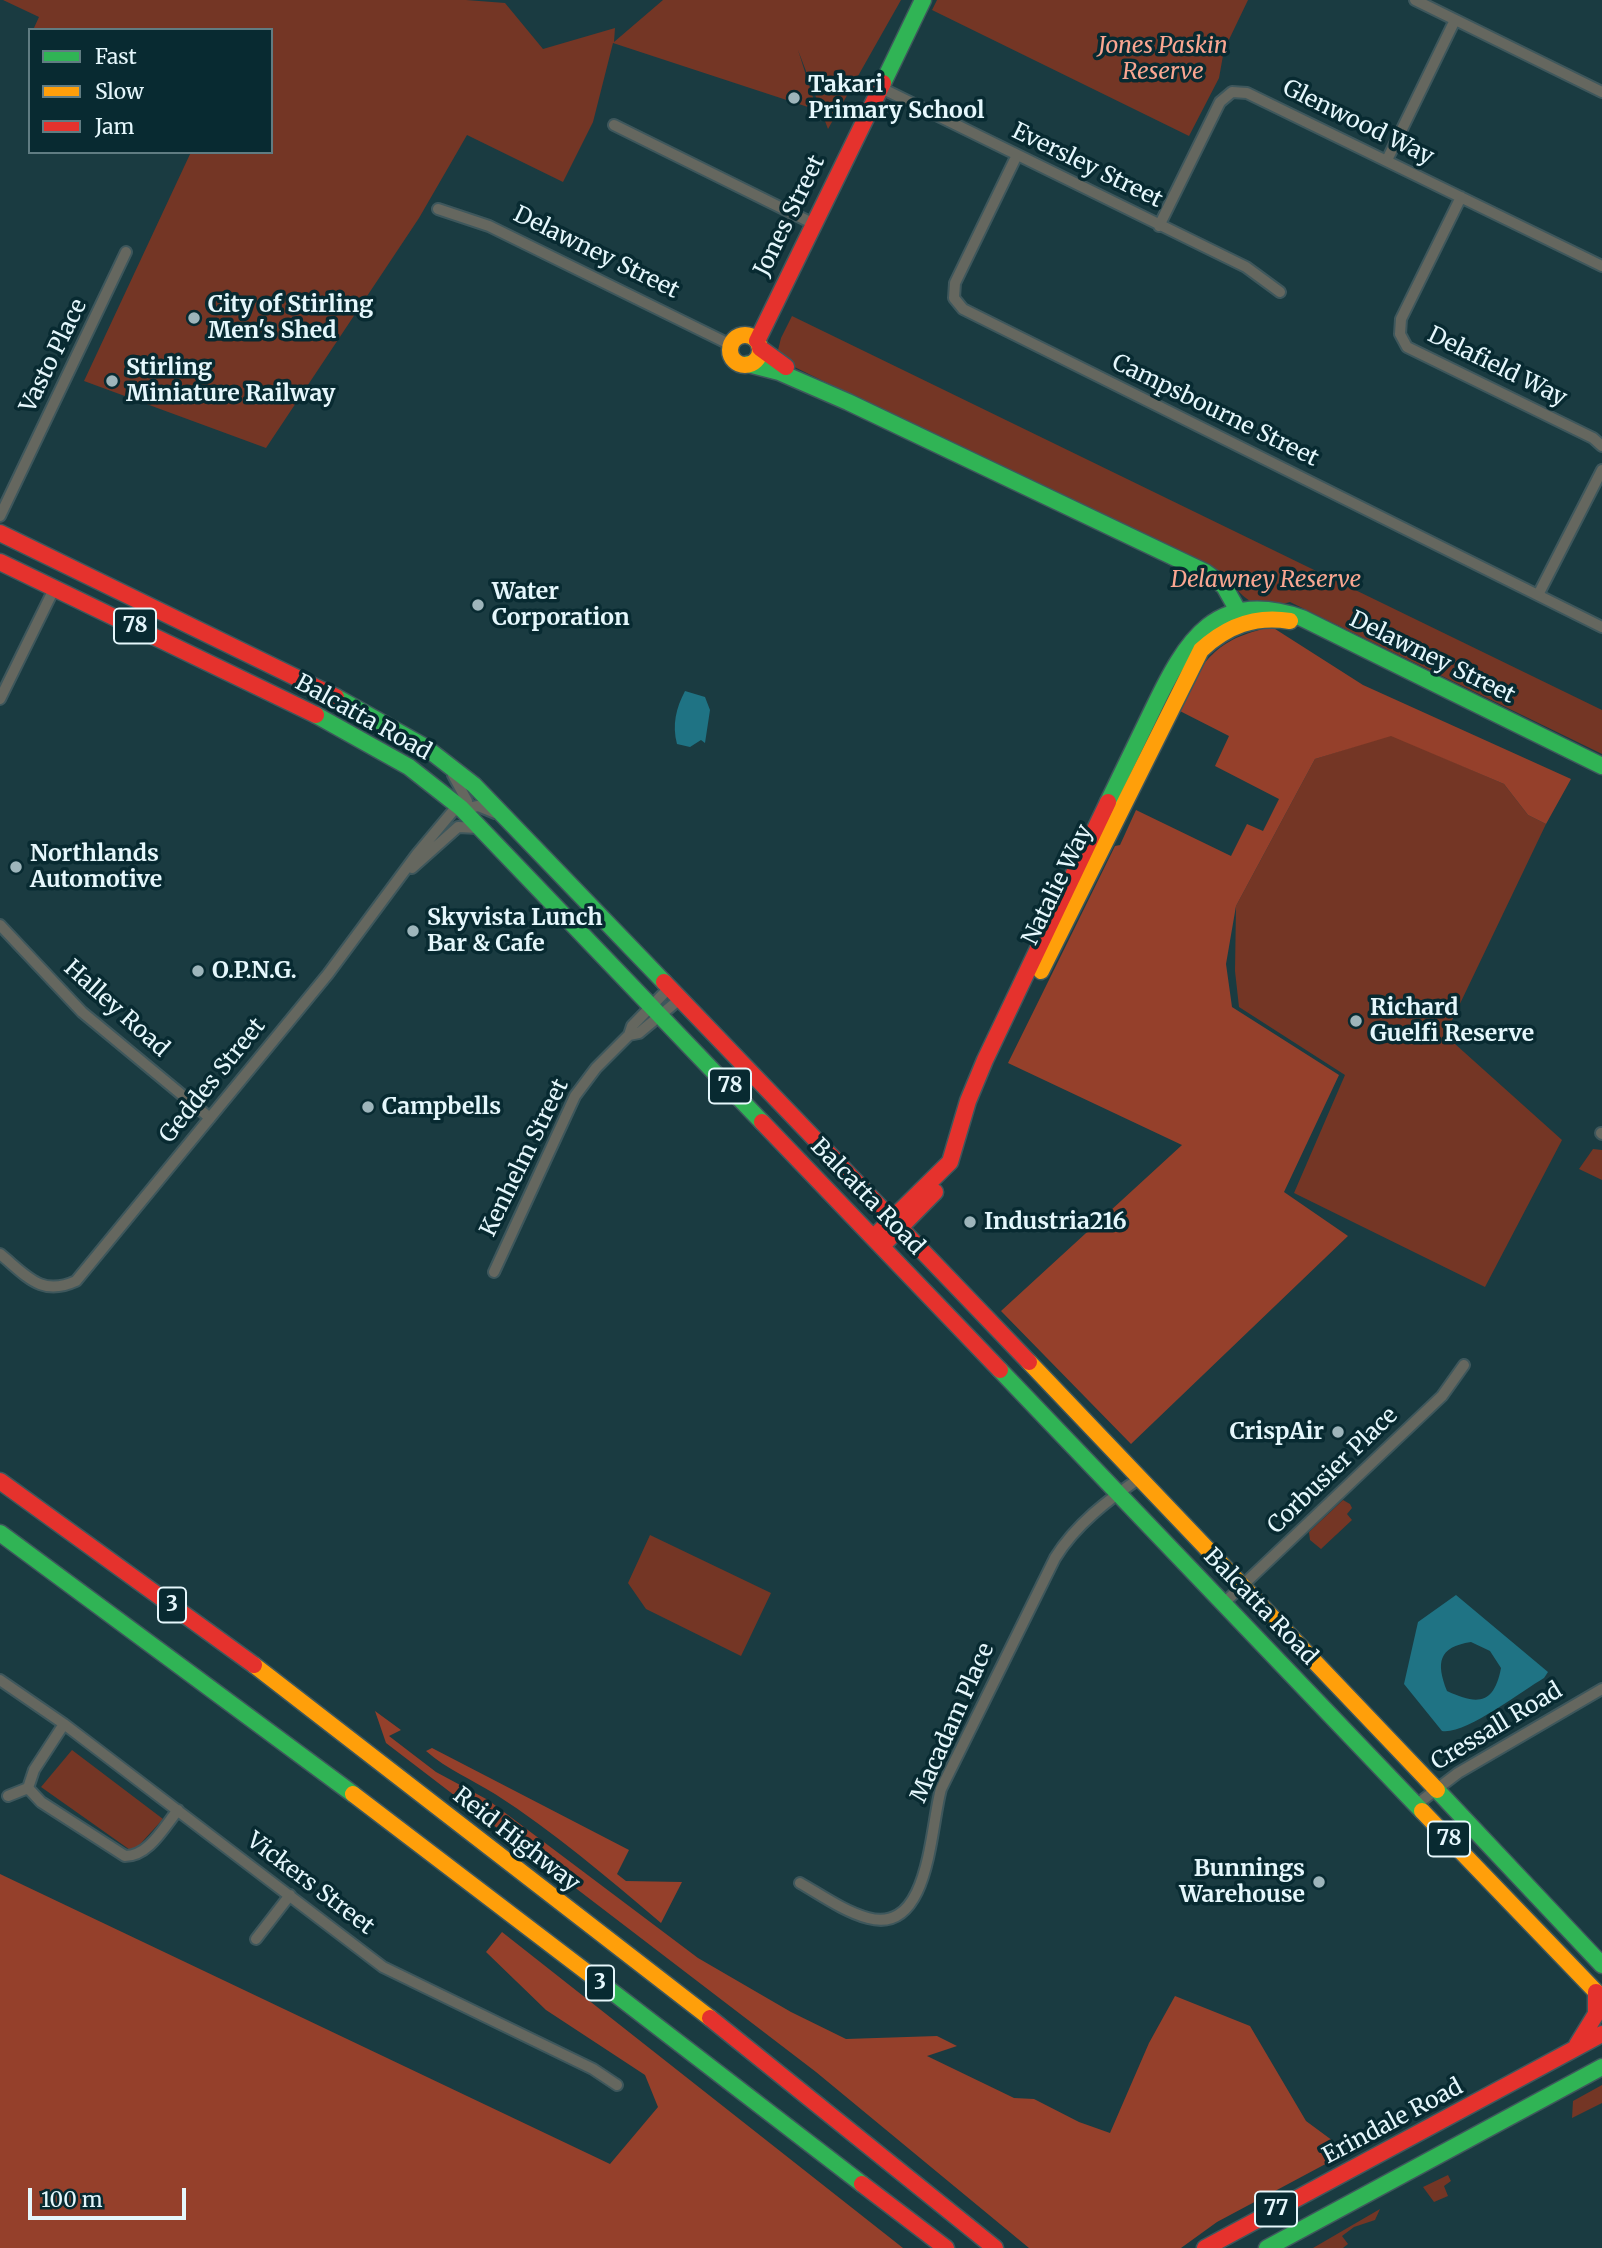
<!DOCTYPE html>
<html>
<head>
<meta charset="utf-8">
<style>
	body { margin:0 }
	#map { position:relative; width:1602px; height:2248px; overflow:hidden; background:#1a3b41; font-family:Merriweather,serif }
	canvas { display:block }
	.legend { position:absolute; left:28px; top:28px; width:245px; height:126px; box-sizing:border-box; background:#082a31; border:2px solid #607c82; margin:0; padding:9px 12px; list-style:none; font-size:21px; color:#e5f7fc }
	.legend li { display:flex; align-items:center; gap:14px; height:35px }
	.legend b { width:35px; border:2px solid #607c82 }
	.scale { position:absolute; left:28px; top:2188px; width:158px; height:32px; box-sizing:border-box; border:4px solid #e5f7fc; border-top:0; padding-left:9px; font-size:21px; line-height:24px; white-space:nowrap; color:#e5f7fc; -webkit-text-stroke:5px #082a31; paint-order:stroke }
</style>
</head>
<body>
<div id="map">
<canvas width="1602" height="2248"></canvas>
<ul class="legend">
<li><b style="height:9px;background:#30b455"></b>Fast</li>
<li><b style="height:9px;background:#ff9f0a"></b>Slow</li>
<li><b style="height:9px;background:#e5322d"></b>Jam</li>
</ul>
<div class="scale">100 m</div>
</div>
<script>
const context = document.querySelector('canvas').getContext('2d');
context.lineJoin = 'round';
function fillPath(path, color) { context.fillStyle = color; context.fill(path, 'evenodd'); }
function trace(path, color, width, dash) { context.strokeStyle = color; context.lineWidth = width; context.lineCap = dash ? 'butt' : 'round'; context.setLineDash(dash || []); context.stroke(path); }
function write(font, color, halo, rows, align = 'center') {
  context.font = font + ' Merriweather,serif'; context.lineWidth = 7; context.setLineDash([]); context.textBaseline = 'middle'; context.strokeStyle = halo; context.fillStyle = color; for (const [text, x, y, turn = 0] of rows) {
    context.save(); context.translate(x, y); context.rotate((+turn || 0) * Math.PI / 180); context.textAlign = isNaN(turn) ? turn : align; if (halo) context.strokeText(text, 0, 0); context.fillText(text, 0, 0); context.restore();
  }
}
const green = new Path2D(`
	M3,0H466L505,3L543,49L615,28L614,42L663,0H901L828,129L798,50L817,110L613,43L593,122L563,182L467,135L419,218L266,448L84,381L191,152H271V30H33L39,17Z
	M937,0H1248L1224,50L1219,78L1189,136L932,10Z
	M792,316L1602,710V754L1290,602C1259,612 1247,603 1228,579L776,358L781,338Z
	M1391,735L1504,784L1528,815L1546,824L1445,1035L1562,1140L1485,1287L1294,1193L1345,1075L1239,1007L1235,971L1236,906L1315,759Z
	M1593,1149L1602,1150V1180L1579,1169Z
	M1343,1500L1350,1504L1352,1508L1347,1514L1352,1520L1321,1549L1310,1540L1309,1532Z
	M650,1535L771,1593L741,1656L646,1609L628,1583Z
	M72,1750L163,1819L133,1852L41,1787Z
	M1602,2085V2103L1572,2118L1573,2101Z
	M1448,2175L1451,2181L1444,2186L1448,2196L1434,2202L1423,2187Z
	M1380,2209L1375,2220L1354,2227L1342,2236L1348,2244L1343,2248H1313Z`);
const forest = new Path2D(`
	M1272,627L1363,685L1571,779L1546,824L1528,815L1504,784L1391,736L1315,759L1236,906L1226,964L1232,1007L1339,1075L1284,1192L1348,1236L1131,1444L1001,1311L1182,1145L1008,1063L1115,846L1120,845L1136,810L1231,856L1247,824L1263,831L1279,799L1215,766L1229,736L1174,708C1205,661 1213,639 1272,627Z
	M375,1711L401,1730L389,1736L436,1772L488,1800L698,1958L791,2012L846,2039L937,2036L957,2046L927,2056L1014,2098L1034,2099L1079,2122L1110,2133L1149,2043L1175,1996L1250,2026L1306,2121L1348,2152L1217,2222L1181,2248H1029L816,2072L386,1743Z
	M432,1748L629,1850L617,1874L626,1881L682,1882L661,1923C608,1878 553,1831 495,1794C471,1779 448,1770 426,1751Z
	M0,1874L610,2164L658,2107L645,2075L546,2010L486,1952L502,1932L903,2248H0Z`);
const water = new Path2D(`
	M685,691L705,697L710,710L705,743L701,740L690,747L677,744C672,725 676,708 685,691Z
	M1456,1595L1548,1672L1544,1678C1522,1691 1465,1735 1442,1731L1404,1684L1418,1622ZM1471,1642L1490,1651L1501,1668C1494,1705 1477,1705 1447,1691C1436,1663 1438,1647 1471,1642Z`);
const street = new Path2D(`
	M1415,0L1602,92
	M871,83L1246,267L1280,292
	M614,125L812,223
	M1017,155L955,283L954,298L963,309L1602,627
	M1387,160L1455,20
	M1461,197L1401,319L1400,334L1407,347L1593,438L1602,446
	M438,209L489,226L731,345
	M1159,226L1220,102L1232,92L1247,93L1602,266
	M0,516L126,252
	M1538,595L1602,470
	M0,699L55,587
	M453,775L467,801L464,811
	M412,868L458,827L478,828
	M0,925L82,1012L210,1118
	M629,1035L639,1033L681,998
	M1601,1133L1602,1134
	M0,1254C27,1276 41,1297 76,1281L328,974L417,854L453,811L478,806L495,813
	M494,1272L575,1096L596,1068L629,1035L632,1026L670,987
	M1224,1603L1442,1396L1464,1365
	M0,1680L64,1724L383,1967L593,2069L617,2085
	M64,1724L34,1770L28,1788L41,1802L125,1856C149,1856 164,1827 178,1810
	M8,1796L28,1788
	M1416,1805L1458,1773L1602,1689
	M800,1883C821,1895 845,1912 868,1918C930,1935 930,1828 941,1789L1055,1558C1076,1524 1108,1500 1140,1478
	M256,1939L290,1895`);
const fast = new Path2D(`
	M883,83L923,0
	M748,364L779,372L848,402L1205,572L1224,586L1241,616
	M336,697L425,747L474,785L664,982
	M316,715L409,767L461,808L762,1122
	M1108,802C1123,771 1138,740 1153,709C1186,640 1216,588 1302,618L1602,766
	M1000,1370L1422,1811
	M0,1533L353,1794
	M1437,1790L1602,1965
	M597,1980L862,2184
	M1267,2248L1602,2067`);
const slow = new Path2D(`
	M730 350a15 15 0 1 1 30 0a15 15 0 1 1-30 0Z
	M1041,971L1201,650C1227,626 1255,615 1290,621
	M1029,1362L1437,1790
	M254,1665L710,2018
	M353,1794L597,1980
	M1422,1811L1602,1998`);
const jam = new Path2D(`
	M757,341L883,83
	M760,348L786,367
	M0,533L336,697
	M0,562L316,715
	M664,982L1029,1362
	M762,1122L1000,1370
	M874,1237L950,1162L968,1101L985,1060L1108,802
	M882,1246L935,1192
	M0,1481L254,1665
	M710,2018L995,2248
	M1577,2045L1596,2014V1992
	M862,2184L946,2248
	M1205,2248L1602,2034`);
const markers = [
	[794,98,7,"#9eb5bb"],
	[194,318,7,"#9eb5bb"],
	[112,381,7,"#9eb5bb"],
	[478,605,7,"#9eb5bb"],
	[16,867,7,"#9eb5bb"],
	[413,931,7,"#9eb5bb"],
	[198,971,7,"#9eb5bb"],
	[1356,1021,7,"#9eb5bb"],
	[368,1107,7,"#9eb5bb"],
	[970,1222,7,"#9eb5bb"],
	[1338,1432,7,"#9eb5bb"],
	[1319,1882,7,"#9eb5bb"]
];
const shields = [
	[135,626,42],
	[730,1086,42],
	[172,1605,28],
	[1449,1839,42],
	[600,1983,28],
	[1276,2209,42]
];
const shieldNames = [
	["78",135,626],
	["78",730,1086],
	["3",172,1605],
	["78",1449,1839],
	["3",600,1983],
	["77",1276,2209]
];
const parkNames = [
	["Jones Paskin",1163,46],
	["Reserve",1163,72],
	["Delawney Reserve",1266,580]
];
const poiNames = [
	["Takari",808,85],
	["Primary School",808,111],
	["City of Stirling",208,305],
	["Men's Shed",208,331],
	["Stirling",126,368],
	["Miniature Railway",126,394],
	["Water",492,592],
	["Corporation",492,618],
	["Northlands",30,854],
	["Automotive",30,880],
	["Skyvista Lunch",427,918],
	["Bar & Cafe",427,944],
	["O.P.N.G.",212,971],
	["Richard",1370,1008],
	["Guelfi Reserve",1370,1034],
	["Campbells",382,1107],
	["Industria216",984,1222],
	["CrispAir",1324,1432,"right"],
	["Bunnings",1305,1869,"right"],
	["Warehouse",1305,1895,"right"]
];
const streetNames = [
	["Glenwood Way",1358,123,26],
	["Eversley Street",1087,166,26],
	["Jones Street",790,216,-64],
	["Delawney Street",596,253,26],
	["Vasto Place",54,356,-64],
	["Delafield Way",1497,367,26],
	["Campsbourne Street",1215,411,26],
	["Delawney Street",1432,658,26],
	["Balcatta Road",363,718,29],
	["Natalie Way",1058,885,-64],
	["Halley Road",116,1009,42],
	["Geddes Street",213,1081,-51],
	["Kenhelm Street",525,1158,-64],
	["Balcatta Road",867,1197,46],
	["Corbusier Place",1333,1471,-44],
	["Balcatta Road",1260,1607,46],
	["Macadam Place",953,1723,-66],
	["Cressall Road",1497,1727,-31],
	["Reid Highway",516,1840,38],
	["Vickers Street",310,1884,37],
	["Erindale Road",1393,2122,-28]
];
fillPath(green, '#743625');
fillPath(forest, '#95402b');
fillPath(water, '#1f7384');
trace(street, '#3e575c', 14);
trace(fast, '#3e575c', 19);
trace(slow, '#3e575c', 19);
trace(jam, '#3e575c', 19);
trace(street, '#65675f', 10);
trace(fast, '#30b455', 16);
trace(slow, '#ff9f0a', 16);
trace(jam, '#e5322d', 16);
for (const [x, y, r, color] of markers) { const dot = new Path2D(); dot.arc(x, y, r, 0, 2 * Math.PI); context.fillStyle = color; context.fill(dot); trace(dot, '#082a31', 2.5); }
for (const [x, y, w] of shields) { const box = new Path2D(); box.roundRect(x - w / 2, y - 17.5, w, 35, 5); context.fillStyle = '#082a31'; context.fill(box); trace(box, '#e5f7fc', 2); }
write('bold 21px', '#e5f7fc', null, shieldNames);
write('italic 23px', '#f9a691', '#082a31', parkNames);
write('bold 23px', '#e5f7fc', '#082a31', poiNames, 'left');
write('23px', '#e5f7fc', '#082a31', streetNames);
</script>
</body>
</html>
